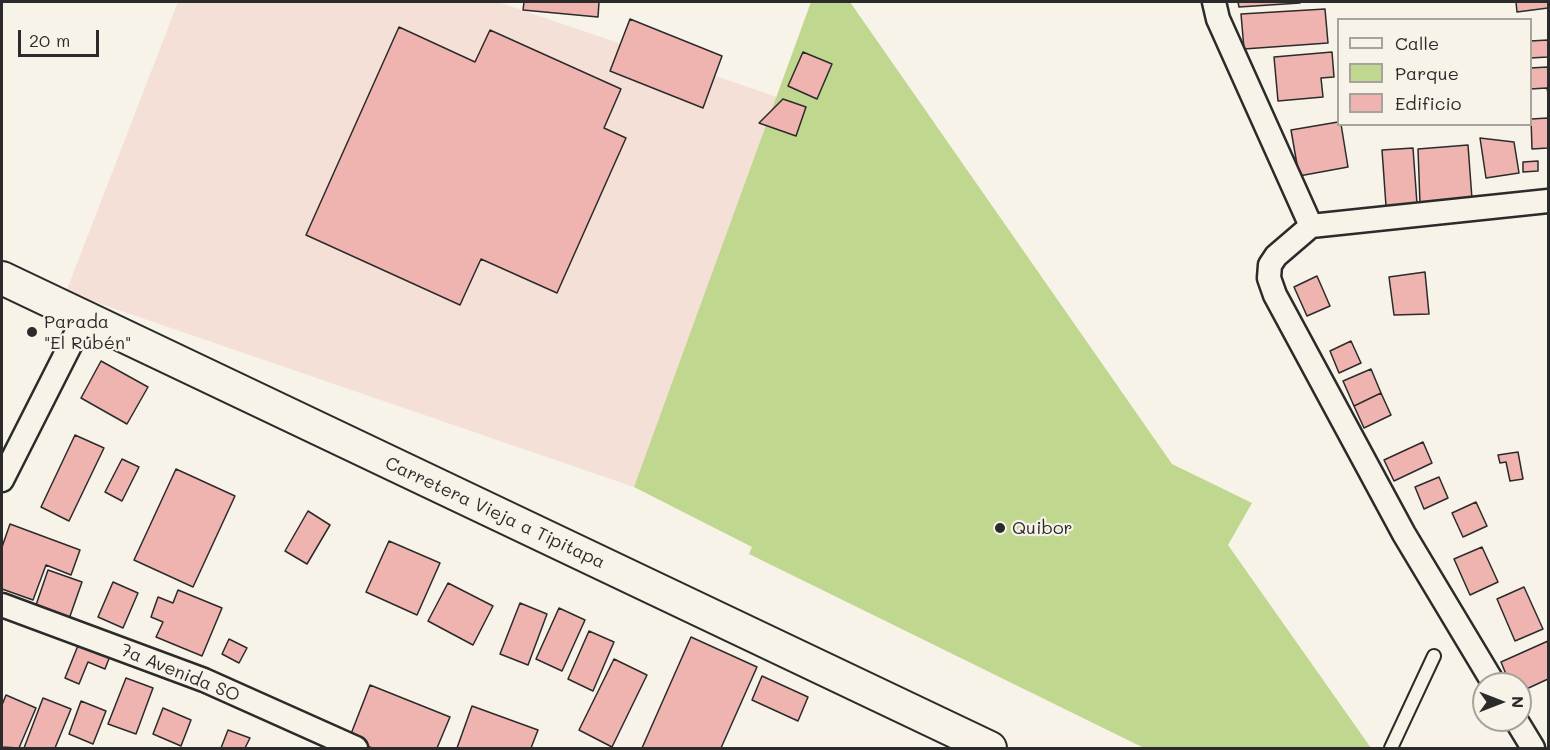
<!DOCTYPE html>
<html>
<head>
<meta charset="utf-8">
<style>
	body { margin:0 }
	#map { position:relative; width:1550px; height:750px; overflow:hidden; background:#f7f3e8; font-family:Mali,sans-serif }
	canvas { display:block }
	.frame { position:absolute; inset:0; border:3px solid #2b2b2b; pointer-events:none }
	.legend { position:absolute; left:1337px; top:18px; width:195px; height:108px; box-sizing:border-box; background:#f7f3e8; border:2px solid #a5a39c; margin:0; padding:8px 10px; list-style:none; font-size:18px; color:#2b2b2b }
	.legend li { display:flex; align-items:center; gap:12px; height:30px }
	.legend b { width:30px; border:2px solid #a5a39c }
	.north { position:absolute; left:1472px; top:672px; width:60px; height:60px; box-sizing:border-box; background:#f7f3e8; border:2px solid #a5a39c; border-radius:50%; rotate:90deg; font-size:16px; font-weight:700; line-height:24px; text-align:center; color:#2b2b2b }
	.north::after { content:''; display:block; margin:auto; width:21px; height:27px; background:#2b2b2b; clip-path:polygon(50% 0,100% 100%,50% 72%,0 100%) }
	.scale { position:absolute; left:18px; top:30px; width:81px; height:27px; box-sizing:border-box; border:3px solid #2b2b2b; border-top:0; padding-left:8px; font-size:18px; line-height:21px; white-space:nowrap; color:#2b2b2b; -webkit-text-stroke:4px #f7f3e8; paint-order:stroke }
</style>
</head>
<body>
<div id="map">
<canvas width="1550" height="750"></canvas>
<div class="frame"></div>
<ul class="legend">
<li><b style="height:8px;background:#f7f3e8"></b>Calle</li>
<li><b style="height:16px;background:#bfd78e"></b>Parque</li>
<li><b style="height:16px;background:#efb4af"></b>Edificio</li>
</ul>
<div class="north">N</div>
<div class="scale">20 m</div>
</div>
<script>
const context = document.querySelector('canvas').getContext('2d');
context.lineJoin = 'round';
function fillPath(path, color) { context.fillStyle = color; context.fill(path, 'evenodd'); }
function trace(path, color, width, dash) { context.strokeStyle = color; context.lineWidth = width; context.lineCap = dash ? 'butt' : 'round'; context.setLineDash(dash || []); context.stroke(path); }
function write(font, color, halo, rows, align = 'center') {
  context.font = font + ' Mali,sans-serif'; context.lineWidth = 4.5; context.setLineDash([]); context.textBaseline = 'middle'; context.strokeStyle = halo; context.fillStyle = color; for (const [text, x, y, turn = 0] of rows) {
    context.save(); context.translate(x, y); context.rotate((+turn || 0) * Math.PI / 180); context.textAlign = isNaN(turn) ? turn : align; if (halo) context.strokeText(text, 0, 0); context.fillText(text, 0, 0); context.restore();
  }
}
const built = new Path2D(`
	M178,2H498L783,99L634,487L66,292Z`);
const green = new Path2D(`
	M811,2H850L1172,464L1252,503L1228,545L1371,748H1144L749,554L752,547L634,487Z`);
const building = new Path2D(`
	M524,2H599L598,17L523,10Z
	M1238,2H1300V3L1239,7Z
	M1516,2H1548V8L1517,12Z
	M1325,9L1328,43L1244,49L1241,14Z
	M630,19L722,56L703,108L610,71Z
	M399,27L475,62L490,30L621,89L604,128L626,138L557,293L481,259L460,305L306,235Z
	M1548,40V57L1530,58V41Z
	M803,52L832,64L817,99L788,86Z
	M1332,52L1334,77L1321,78L1323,97L1278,101L1274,57Z
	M1548,67V93L1547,88L1530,89V68Z
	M783,99L806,107L796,136L759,123Z
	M1548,118V148L1532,149L1531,119Z
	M1338,122V124H1341L1348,167L1299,176L1291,130Z
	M1480,138L1514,142L1519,173L1486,178Z
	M1468,145L1472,199L1420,204L1418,149Z
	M1413,148L1417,204L1386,206L1382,150Z
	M1538,161V171L1523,172V162Z
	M1425,272L1429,314L1394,315L1389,277Z
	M1317,276L1330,306L1307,316L1294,287Z
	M1351,341L1361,363L1339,373L1330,351Z
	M101,361L148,387L127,424L81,398Z
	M1371,369L1381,393L1354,406L1343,381Z
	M1381,393L1391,415L1364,428L1354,406Z
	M75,435L104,448L69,521L41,507Z
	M1423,442L1432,463L1394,481L1384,460Z
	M1518,452L1523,479L1510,481L1506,462L1500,463L1498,455Z
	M122,459L139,467L122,501L105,492Z
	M176,469L235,496L193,587L134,560Z
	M1439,477L1448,498L1424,509L1415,487Z
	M1476,502L1487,526L1463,537L1452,513Z
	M308,511L330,525L307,564L285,551Z
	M10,524L80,550L71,575L46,565L33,600L2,589V547Z
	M389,541L440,563L417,615L366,592Z
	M1482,547L1498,582L1470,595L1454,559Z
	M48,570L82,582L69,619L35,608Z
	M113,582L138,593L123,628L98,617Z
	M448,583L493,606L473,645L428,621Z
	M1524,587L1543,629L1515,641L1497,599Z
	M178,590L222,608L202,656L156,637L163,622L151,617L158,597L173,603Z
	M520,603L547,614L528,665L500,654Z
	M559,608L585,620L562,671L536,659Z
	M589,631L614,642L593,691L568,679Z
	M691,637L757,667L721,748H642Z
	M229,639L247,648L239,663L222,654Z
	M1548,641V679L1520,692V684H1510L1501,662Z
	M79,643L110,656L105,669L88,662L79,684L65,678Z
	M614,659L647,675L612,747L579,730Z
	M762,676L808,697L798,721L752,700Z
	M126,678L153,688L136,734L108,724Z
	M370,685L450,717L437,748H372L349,739Z
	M6,695L36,708L19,748L2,747V705Z
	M43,698L71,709L55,748H24Z
	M81,701L106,711L93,744L69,734Z
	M472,706L538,730L531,748H457Z
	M163,708L191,720L181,746L153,734Z
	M228,730L250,738L245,748H221Z`);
const service = new Path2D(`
	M1391,748L1434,656`);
const minor = new Path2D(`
	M1214,2L1218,19L1311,226
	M2,480L84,318
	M2,605L204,680L356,748
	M1494,684L1404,534L1275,295L1269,278L1270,265L1276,256L1311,226L1548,201
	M1516,720L1533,748`);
const secondary = new Path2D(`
	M2,278L990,748`);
const markers = [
	[32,332,6,"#2b2b2b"],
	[1000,528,6,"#2b2b2b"]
];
const poiNames = [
	["Parada",44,322],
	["\"El Rubén\"",44,343],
	["Quibor",1012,528]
];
const streetNames = [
	["Carretera Vieja a Tipitapa",495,513,25],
	["7a Avenida SO",180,673,22]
];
fillPath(built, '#f5e0d7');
fillPath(green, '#bfd78e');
fillPath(building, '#efb4af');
trace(building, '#2b2b2b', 1.5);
trace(service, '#2b2b2b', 16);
trace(minor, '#2b2b2b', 27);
trace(secondary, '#2b2b2b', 36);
trace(service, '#f7f3e8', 12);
trace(minor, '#f7f3e8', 22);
trace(secondary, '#f7f3e8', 32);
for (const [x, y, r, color] of markers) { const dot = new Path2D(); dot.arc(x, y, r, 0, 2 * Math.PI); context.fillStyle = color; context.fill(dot); trace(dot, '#f7f3e8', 2); }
write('18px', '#2b2b2b', '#f7f3e8', poiNames, 'left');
write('18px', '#2b2b2b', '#f7f3e8', streetNames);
</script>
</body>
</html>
